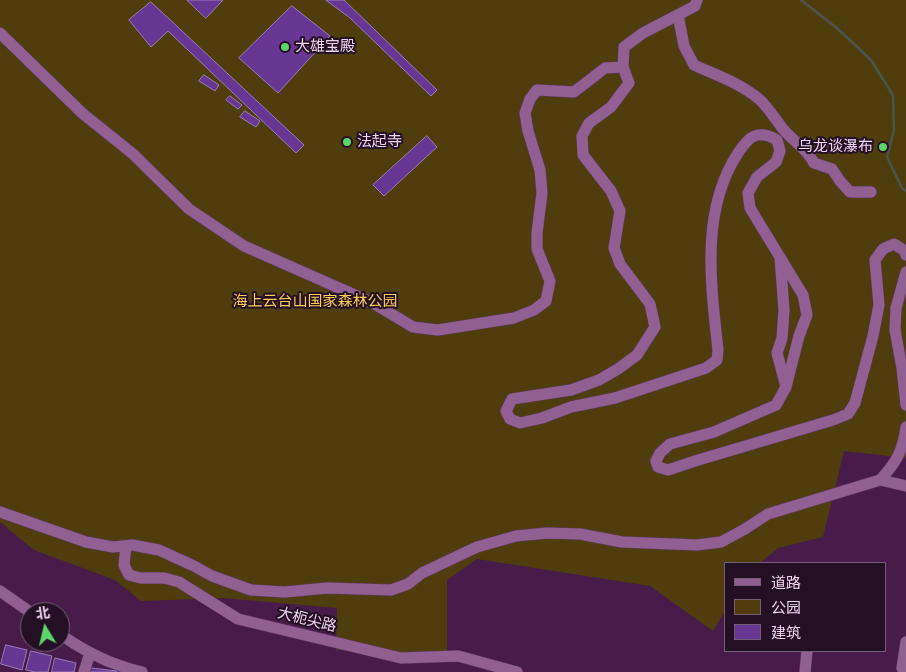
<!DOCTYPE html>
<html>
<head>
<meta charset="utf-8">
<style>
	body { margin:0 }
	#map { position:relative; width:906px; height:672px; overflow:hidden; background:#481b4a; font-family:"Noto Sans","Noto Sans SC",sans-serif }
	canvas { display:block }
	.legend { position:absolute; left:724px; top:562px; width:162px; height:90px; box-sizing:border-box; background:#241024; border:1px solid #755e75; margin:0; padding:6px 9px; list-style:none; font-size:15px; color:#efd3ef }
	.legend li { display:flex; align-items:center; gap:10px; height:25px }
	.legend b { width:25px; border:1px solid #755e75 }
	.north { position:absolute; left:20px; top:602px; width:50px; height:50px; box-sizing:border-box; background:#241024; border:1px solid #755e75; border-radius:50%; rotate:351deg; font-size:14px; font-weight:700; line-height:20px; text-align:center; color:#efd3ef }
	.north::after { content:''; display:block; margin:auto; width:18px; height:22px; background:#5dd56d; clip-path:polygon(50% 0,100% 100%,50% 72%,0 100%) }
</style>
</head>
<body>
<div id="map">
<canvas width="906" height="672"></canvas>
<ul class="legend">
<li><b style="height:6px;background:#915f92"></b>道路</li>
<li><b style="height:14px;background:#503d0d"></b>公园</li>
<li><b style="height:14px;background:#683693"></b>建筑</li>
</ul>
<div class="north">北</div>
</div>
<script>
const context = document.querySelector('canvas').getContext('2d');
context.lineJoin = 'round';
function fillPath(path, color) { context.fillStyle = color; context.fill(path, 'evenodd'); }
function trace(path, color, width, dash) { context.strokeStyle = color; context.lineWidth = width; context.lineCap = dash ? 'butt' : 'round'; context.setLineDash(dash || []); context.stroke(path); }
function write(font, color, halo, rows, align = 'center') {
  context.font = font + ' "Noto Sans","Noto Sans SC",sans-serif'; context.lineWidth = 4; context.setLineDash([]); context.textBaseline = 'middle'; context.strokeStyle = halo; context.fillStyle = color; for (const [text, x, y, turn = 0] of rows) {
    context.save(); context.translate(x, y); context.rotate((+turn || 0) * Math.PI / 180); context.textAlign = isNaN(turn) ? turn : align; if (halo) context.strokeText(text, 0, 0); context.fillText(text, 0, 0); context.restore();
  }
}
const green = new Path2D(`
	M0,0H906V458L844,451L823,537L778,548L760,563H725V611L713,631L650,586L477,559L447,580V654L336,650L337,608L223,598L141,601L115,580L34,550L0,522Z`);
const stream = new Path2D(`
	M801,0L838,29L871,60L893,95L894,130L887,157L902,188L906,191`);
const building = new Path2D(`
	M187,0H223L206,18Z
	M326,0H344L437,90L431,96L350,18Z
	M151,2L304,145L296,153L168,31L151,47L129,20Z
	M292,6L330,36L278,93L239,58Z
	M204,75L219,85L215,91L199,81Z
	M230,96L242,105L238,109L226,100Z
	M245,111L260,121L256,127L240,117Z
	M427,136L437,147L384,196L373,185Z
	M6,645L27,650L22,670L1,664Z
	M31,651L52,656L48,672H35L26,670Z
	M55,658L76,663L74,672H52Z
	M91,668L117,671V672H90Z`);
const minor = new Path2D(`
	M678,15L684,46L694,65C716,75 740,83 759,99C769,108 775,119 783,129C793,141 807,149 814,163L832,169L840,181L850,192H871
	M0,33L82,113L133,154L189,209L244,246L373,303L413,327L438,330L514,318L534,310L546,301L550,281L537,249V233L542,193L540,170L528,131L525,113L530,99L537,90L574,92L605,68L623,67L629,83L611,107L589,123L582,136L583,155L611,191L620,211L614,248L620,264L650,304L655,327L637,355L618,369L599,380L571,390L512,399L506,411L510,419L520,423L542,418L571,407L615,398L706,368L717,360L718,350C711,285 700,211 738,153C749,136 758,129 777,140L780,151L776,162L757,177L748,193L750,208L803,295L807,315L799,336L786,387L777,353L782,338L784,310L780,257
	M623,67L624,47L643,33L695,6L697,0
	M906,272L896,308L895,330L902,368L906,405
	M786,387L776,405L714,432L670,444L660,453L656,461L658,467L668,470L695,461L833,420L848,414L855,403L873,336L879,305L875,260L883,249L894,244L905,251L906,255
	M880,480L906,486
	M0,512L86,542L113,547L132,545L159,550L194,566L212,576L251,590L285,592L327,588L391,590L408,584L422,573L477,547L516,536L547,533L580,534L622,542L697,545L721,542L745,529L768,514L880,480C896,463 903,451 906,427
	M126,546L124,565L129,575L141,578H164L179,582L238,619L401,658L458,656L517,672
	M0,591L30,612
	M60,634C85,652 111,665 142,672
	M906,642L902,668L906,671
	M84,672L90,653
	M805,672L807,651`);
const markers = [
	[285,47,5,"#5dd56d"],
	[347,142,5,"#5dd56d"],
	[883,147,5,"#5dd56d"]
];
const poiNames = [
	["大雄宝殿",295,47],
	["法起寺",357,142],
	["乌龙谈瀑布",873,147,"right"]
];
const parkNames = [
	["海上云台山国家森林公园",315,302]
];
const streetNames = [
	["大枙尖路",307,620,14]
];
fillPath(green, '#503d0d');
trace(stream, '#4a564d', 2.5);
fillPath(building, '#683693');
trace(building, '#9b7dbb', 1);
trace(minor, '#5f3861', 12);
trace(minor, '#915f92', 11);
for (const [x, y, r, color] of markers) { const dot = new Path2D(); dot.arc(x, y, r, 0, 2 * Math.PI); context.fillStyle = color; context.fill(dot); trace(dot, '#241024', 2); }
write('15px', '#efd3ef', '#241024', poiNames, 'left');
write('15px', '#fdcc55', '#241024', parkNames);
write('15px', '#efd3ef', '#241024', streetNames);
</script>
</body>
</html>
